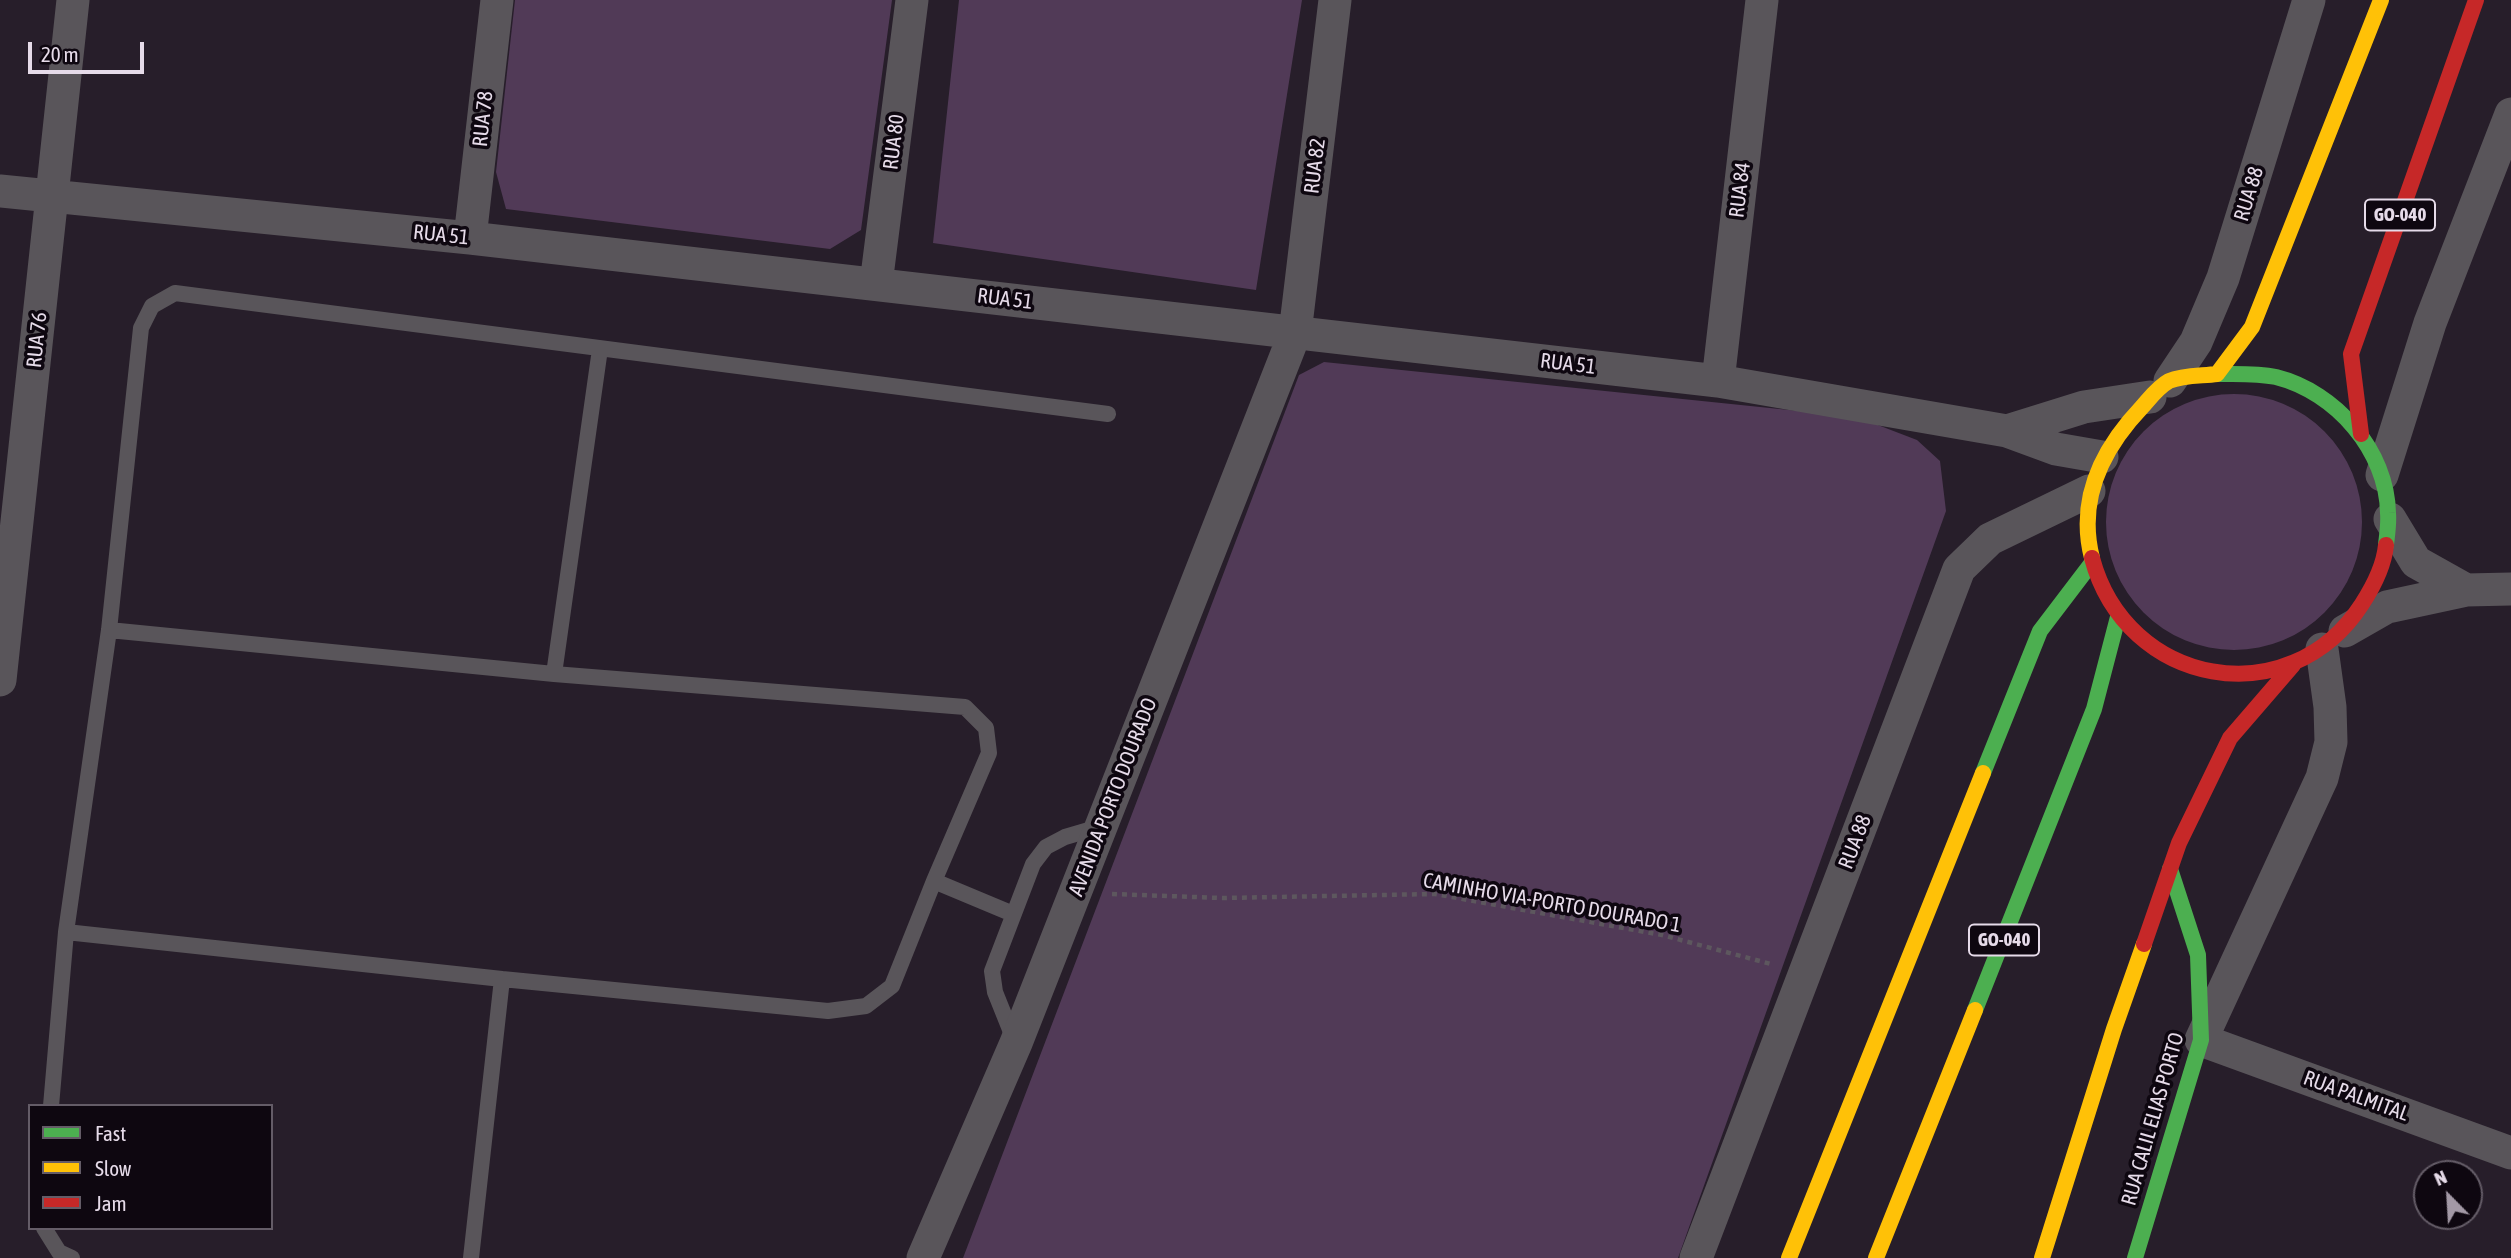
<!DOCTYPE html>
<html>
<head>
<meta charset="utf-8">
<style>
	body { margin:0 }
	#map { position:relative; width:2511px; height:1258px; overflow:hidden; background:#271e2a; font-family:"Asap Condensed",sans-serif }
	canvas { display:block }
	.legend { position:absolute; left:28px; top:1104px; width:245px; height:126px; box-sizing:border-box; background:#0e0710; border:2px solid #645c67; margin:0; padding:9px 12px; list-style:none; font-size:21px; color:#e6dbe9 }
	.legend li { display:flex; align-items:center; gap:14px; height:35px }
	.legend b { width:35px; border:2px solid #645c67 }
	.north { position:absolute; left:2413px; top:1160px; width:70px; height:70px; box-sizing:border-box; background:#0e0710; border:2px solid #645c67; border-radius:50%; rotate:336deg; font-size:19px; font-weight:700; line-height:28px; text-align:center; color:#e6dbe9 }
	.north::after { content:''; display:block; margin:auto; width:24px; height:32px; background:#a399a6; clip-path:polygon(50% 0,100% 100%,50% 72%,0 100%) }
	.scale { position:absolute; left:28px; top:42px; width:116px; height:32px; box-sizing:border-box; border:4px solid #e6dbe9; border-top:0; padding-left:9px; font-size:21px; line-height:24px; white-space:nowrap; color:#e6dbe9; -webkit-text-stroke:5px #0e0710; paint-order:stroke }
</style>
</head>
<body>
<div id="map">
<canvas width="2511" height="1258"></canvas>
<ul class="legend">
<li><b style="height:9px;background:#4caf50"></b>Fast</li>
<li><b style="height:9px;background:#ffc107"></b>Slow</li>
<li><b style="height:9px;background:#c62828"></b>Jam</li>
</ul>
<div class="north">N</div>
<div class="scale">20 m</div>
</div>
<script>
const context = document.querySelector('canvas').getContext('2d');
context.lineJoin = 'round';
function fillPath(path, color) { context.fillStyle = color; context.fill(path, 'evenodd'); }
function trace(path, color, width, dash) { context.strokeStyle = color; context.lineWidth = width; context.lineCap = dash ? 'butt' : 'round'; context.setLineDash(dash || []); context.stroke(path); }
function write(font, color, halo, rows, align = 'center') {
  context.font = font + ' "Asap Condensed",sans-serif'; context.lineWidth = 7; context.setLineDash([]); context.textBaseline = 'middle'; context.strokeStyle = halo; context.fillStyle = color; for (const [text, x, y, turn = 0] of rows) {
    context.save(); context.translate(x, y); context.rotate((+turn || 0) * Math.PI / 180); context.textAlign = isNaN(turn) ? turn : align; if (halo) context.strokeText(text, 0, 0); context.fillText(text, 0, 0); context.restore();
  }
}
const green = new Path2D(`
	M515,0H892L861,230L830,249L506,209L496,172Z
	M959,0H1302L1256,290L933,243Z
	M1324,362L1857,417L1917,440L1940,461L1946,511L1678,1258H963L1299,375Z
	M2106 522a128 128 0 1 1 256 0a128 128 0 1 1-256 0Z`);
const path = new Path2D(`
	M1112,894L1222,898L1435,894L1662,935L1771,964`);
const lane = new Path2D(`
	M554,674L600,349
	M934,881L1013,914
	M66,932L502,979L828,1011L866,1006L892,986L934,881L989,753L986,728L965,707L554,674L109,630
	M1015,1042L995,992L992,971L1033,864L1046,847L1065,837L1099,827
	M51,1106L66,932L109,630L141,328L152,306L175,293L1108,414
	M44,1228L59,1252L72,1258
	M471,1258L502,979`);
const street = new Path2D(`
	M0,191L470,238L1718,381L2007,431L2056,449L2102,457
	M470,238L497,0
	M876,284L912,0
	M1718,381L1762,0
	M2170,381L2196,342L2223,278L2309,0
	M2007,431L2084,407L2150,397
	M2382,475L2430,323L2511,114
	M2390,519L2416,562L2466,590
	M2345,631L2387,607L2466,590L2511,589
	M2322,649L2330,707L2331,742L2322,778L2201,1040L2511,1153
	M0,680L73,0
	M923,1258L1016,1043L1295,333L1335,0
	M1696,1258L1959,569L1990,539L2089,491`);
const fast = new Path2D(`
	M2217,374C2237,374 2257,373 2276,377C2336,392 2387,451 2388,513C2389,524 2387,535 2386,545
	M1983,773L2040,631L2091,564
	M1975,1010L2094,709L2118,617
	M2135,1258L2201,1040L2198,955L2170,869`);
const slow = new Path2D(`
	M2217,374L2252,327L2381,0
	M2092,558C2077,499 2102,449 2142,407C2150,398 2158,387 2169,381C2183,375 2202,376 2217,374
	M1789,1258L1983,773
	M1876,1258L1975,1010
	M2042,1258L2114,1029L2144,944`);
const jam = new Path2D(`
	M2361,434L2351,354L2476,0
	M2092,558C2126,686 2289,717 2362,604C2373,587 2384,566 2386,545
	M2144,944L2179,843L2230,738L2293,665`);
const shields = [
	[2400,215,70],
	[2004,940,70]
];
const shieldNames = [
	["GO-040",2400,215],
	["GO-040",2004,940]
];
const streetNames = [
	["RUA 78",483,119,-84],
	["RUA 80",894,142,-83],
	["RUA 82",1315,166,-83],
	["RUA 84",1740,190,-83],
	["RUA 88",2249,194,-73],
	["RUA 51",441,235,6],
	["RUA 51",1005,299,7],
	["RUA 76",37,340,-84],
	["RUA 51",1568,364,7],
	["AVENIDA PORTO DOURADO",1113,797,-69],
	["RUA 88",1855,842,-69],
	["CAMINHO VIA-PORTO DOURADO 1",1552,903,10],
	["RUA PALMITAL",2356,1096,20],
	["RUA CALIL ELIAS PORTO",2153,1119,-74]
];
fillPath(green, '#513a57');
trace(path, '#5d575e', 4.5, [5, 5]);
trace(lane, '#59555a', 16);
trace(street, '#59555a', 33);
trace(fast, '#4caf50', 16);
trace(slow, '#ffc107', 16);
trace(jam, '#c62828', 16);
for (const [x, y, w] of shields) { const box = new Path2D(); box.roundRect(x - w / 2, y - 15.5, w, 31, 5); context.fillStyle = '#0e0710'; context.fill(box); trace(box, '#e6dbe9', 2); }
write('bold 19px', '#e6dbe9', null, shieldNames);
write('21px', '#e6dbe9', '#0e0710', streetNames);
</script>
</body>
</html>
